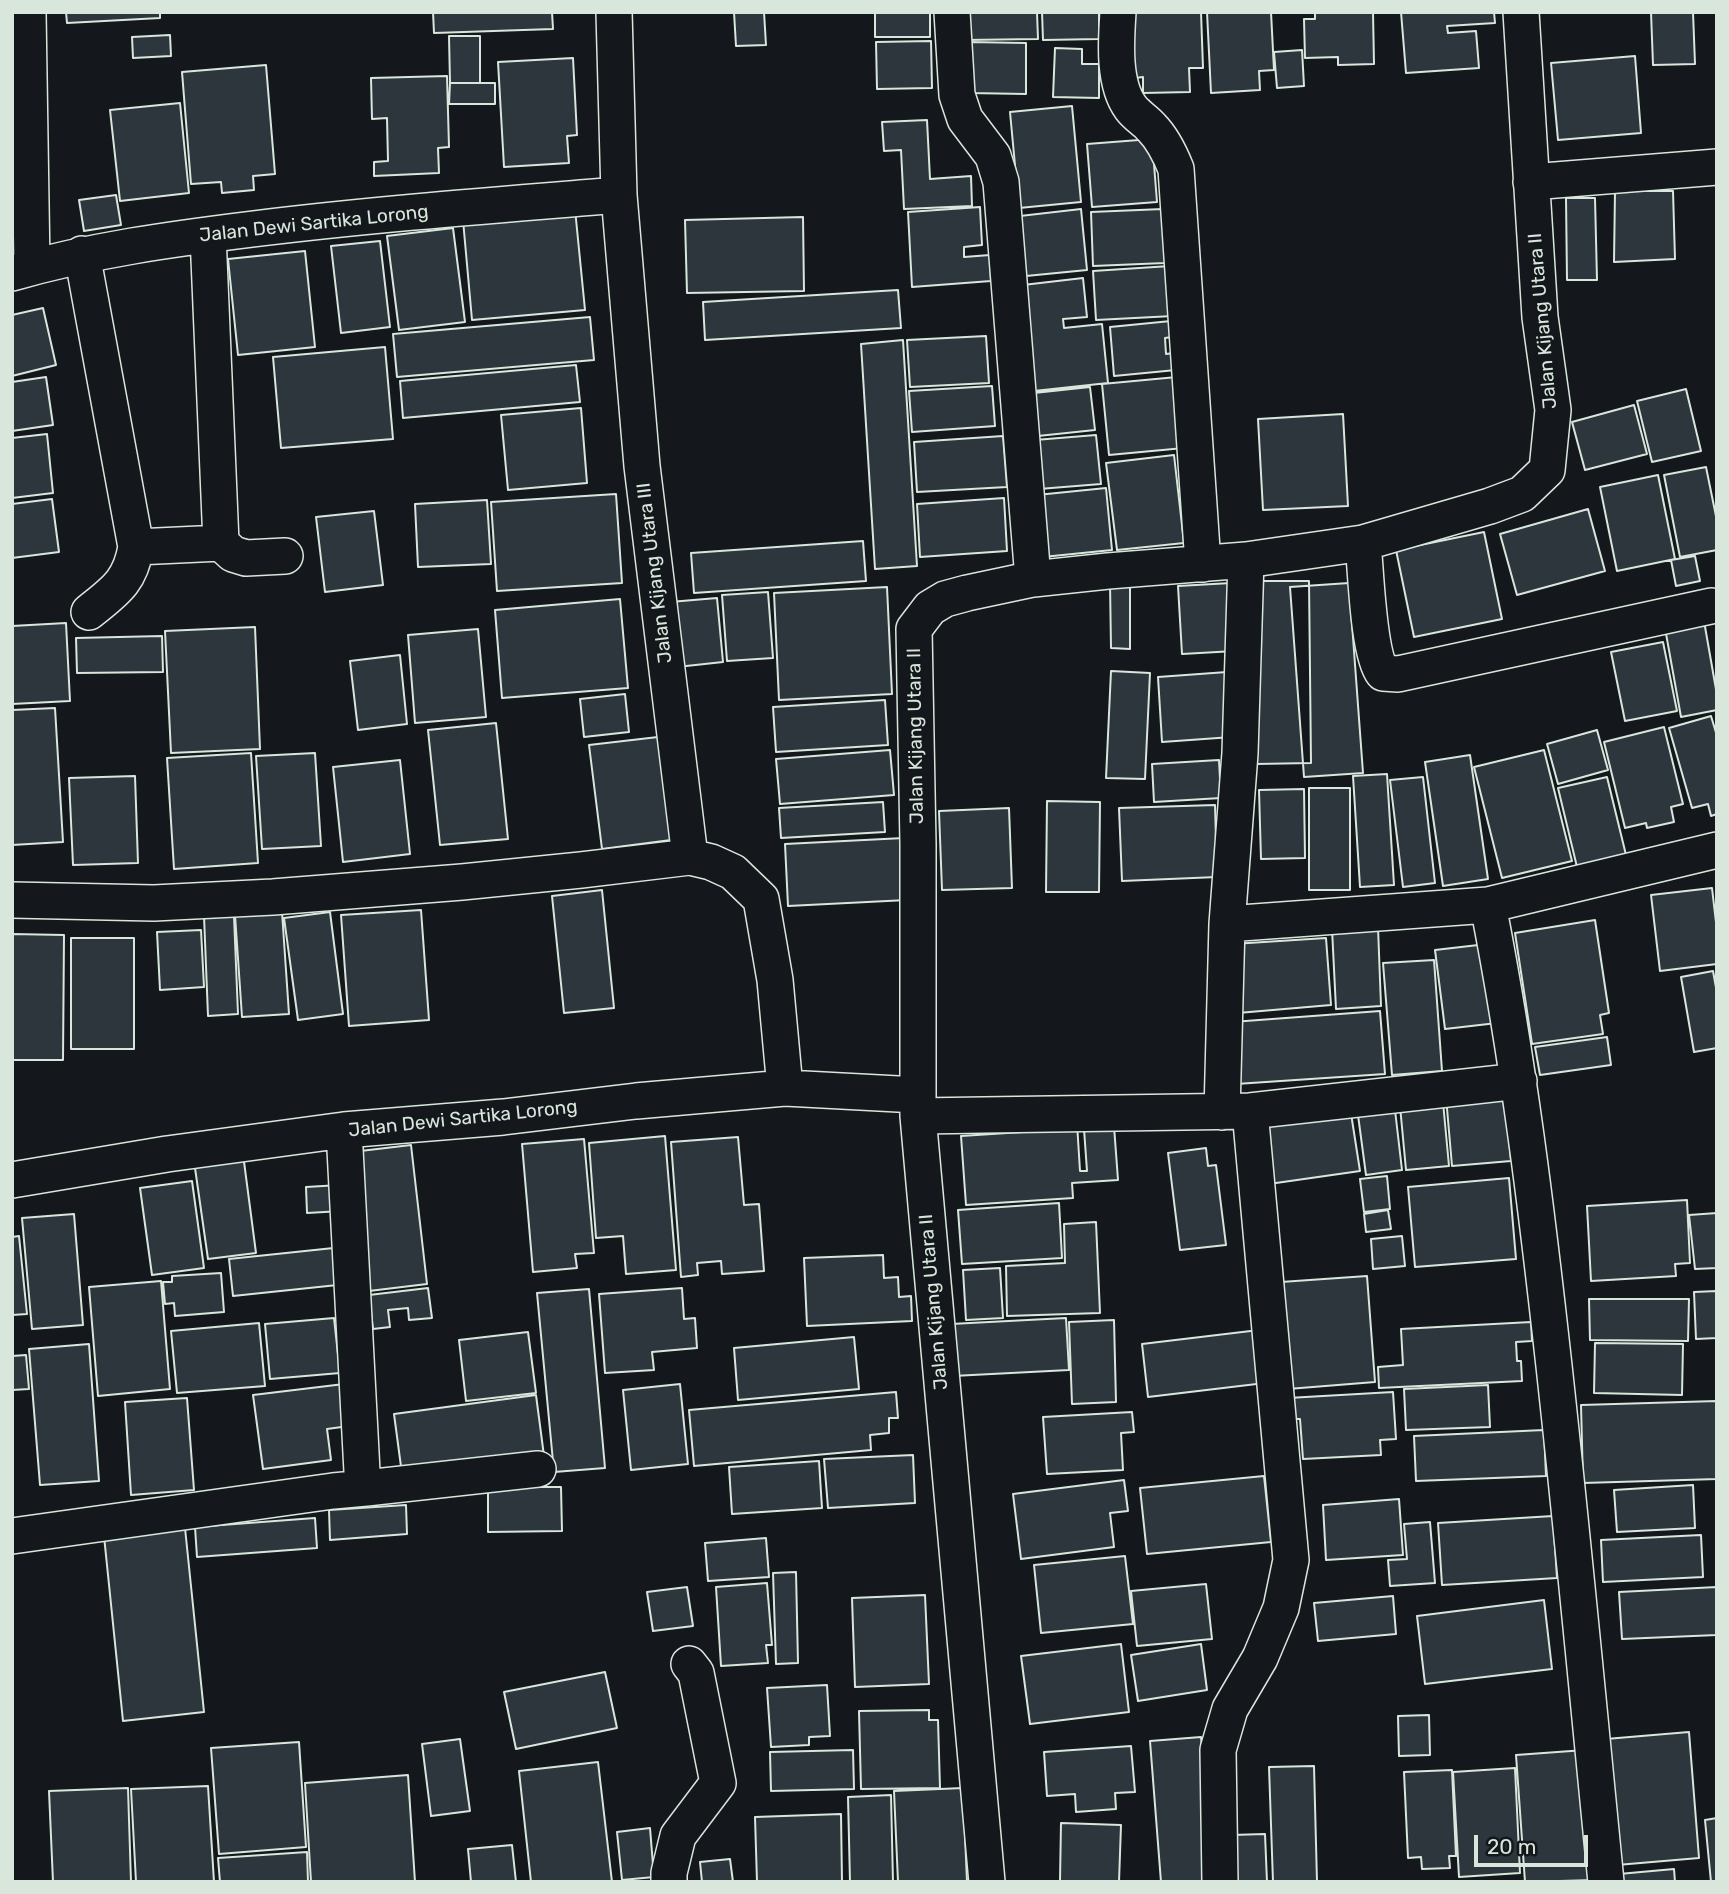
<!DOCTYPE html>
<html>
<head>
<meta charset="utf-8">
<style>
	body { margin:0 }
	#map { position:relative; width:1729px; height:1894px; overflow:hidden; background:#14181c; font-family:Rubik,sans-serif }
	canvas { display:block }
	.frame { position:absolute; inset:0; border:14px solid #d8e6dc; pointer-events:none }
	.scale { position:absolute; left:1474px; top:1835px; width:114px; height:32px; box-sizing:border-box; border:4px solid #d8e6dc; border-top:0; padding-left:9px; font-size:21px; line-height:24px; white-space:nowrap; color:#d8e6dc; -webkit-text-stroke:5px #14181c; paint-order:stroke }
</style>
</head>
<body>
<div id="map">
<canvas width="1729" height="1894"></canvas>
<div class="frame"></div>
<div class="scale">20 m</div>
</div>
<script>
const context = document.querySelector('canvas').getContext('2d');
context.lineJoin = 'round';
function fillPath(path, color) { context.fillStyle = color; context.fill(path, 'evenodd'); }
function trace(path, color, width, dash) { context.strokeStyle = color; context.lineWidth = width; context.lineCap = dash ? 'butt' : 'round'; context.setLineDash(dash || []); context.stroke(path); }
function write(font, color, halo, rows, align = 'center') {
  context.font = font + ' Rubik,sans-serif'; context.lineWidth = 5; context.setLineDash([]); context.textBaseline = 'middle'; context.strokeStyle = halo; context.fillStyle = color; for (const [text, x, y, turn = 0] of rows) {
    context.save(); context.translate(x, y); context.rotate((+turn || 0) * Math.PI / 180); context.textAlign = isNaN(turn) ? turn : align; if (halo) context.strokeText(text, 0, 0); context.fillText(text, 0, 0); context.restore();
  }
}
const building = new Path2D(`
	M66,12H160V18L67,23Z
	M433,12H552L553,29L434,33Z
	M734,12H764L766,45L736,46Z
	M875,12H930V37H875Z
	M966,12H1037L1038,39L966,40Z
	M1042,12H1099V39L1043,40Z
	M1132,12H1201L1203,68H1189L1190,92L1143,93V77L1135,78Z
	M1207,12H1271L1274,70L1259,71L1260,90L1211,93Z
	M1315,12H1373L1374,64L1338,65V57L1305,58L1304,19H1315Z
	M1401,12H1494L1495,23L1447,26L1448,33L1476,31L1479,68L1406,73Z
	M1651,12H1693L1695,64L1653,65Z
	M170,35L171,56L133,58L132,37Z
	M449,36H480V83H450Z
	M931,41L932,88L877,89L876,42Z
	M969,42L1026,43V94L969,93Z
	M1055,48L1082,49V64H1099V98L1053,97Z
	M1302,50L1304,86L1277,88L1274,52Z
	M1635,56L1641,133L1558,140L1551,63Z
	M573,58L577,135L567,136L569,163L504,167L498,62Z
	M266,65L275,174L253,176L254,190L222,193L221,182L191,184L182,72Z
	M447,76L449,147L438,148L439,173L374,176V162L388,161L387,118L372,119L371,78Z
	M450,83H495V104H449Z
	M180,103L189,193L120,201L110,110Z
	M1072,106L1081,202L1019,208L1010,112Z
	M927,120L930,179L971,176L972,206L904,209L901,150L884,151L882,122Z
	M1152,139L1157,202L1092,207L1087,144Z
	M1615,191H1673L1675,259L1614,262Z
	M116,195L121,225L84,231L79,200Z
	M1566,198H1595L1597,280H1567Z
	M980,207L982,245L964,247V257L990,255L991,281L912,287L908,212Z
	M575,209L585,310L472,320L463,220Z
	M1081,209L1087,270L1026,276L1020,216Z
	M1163,209L1165,263L1093,266L1091,212Z
	M803,217L804,291L687,293L685,220Z
	M453,228L465,322L399,330L387,236Z
	M380,241L390,327L341,333L331,246Z
	M305,251L315,347L238,355L228,259Z
	M1170,266L1173,316L1096,320L1093,271Z
	M1083,278L1087,317L1063,319L1064,328L1102,324L1108,383L1034,391L1023,285Z
	M898,290L901,328L705,340L703,302Z
	M43,308L56,365L12,376V315Z
	M590,317L594,360L397,377L393,334Z
	M1171,321L1172,337L1165,338L1166,354L1174,353L1176,370L1114,376L1110,327Z
	M986,336L989,383L910,387L907,340Z
	M903,340L917,566L875,569L861,344Z
	M385,347L393,439L281,448L273,357Z
	M576,365L580,402L403,418L400,381Z
	M46,377L53,425L12,431V382Z
	M1177,377L1184,448L1109,455L1102,384Z
	M992,386L995,426L912,432L909,391Z
	M1090,387L1095,430L1038,436L1034,393Z
	M1686,389L1701,451L1652,462L1637,401Z
	M1634,405L1647,454L1585,470L1572,422Z
	M581,408L587,483L508,490L501,415Z
	M1343,414L1348,506L1263,510L1258,419Z
	M47,434L53,493L12,498V438Z
	M1096,435L1101,484L1039,489L1035,440Z
	M1003,436L1007,487L917,492L914,442Z
	M1174,455L1184,543L1117,550L1106,463Z
	M1706,467L1717,521V550L1680,557L1664,475Z
	M1658,475L1675,559L1617,571L1600,487Z
	M1106,488L1112,550L1043,557L1037,495Z
	M616,494L622,583L497,591L491,502Z
	M1004,498L1007,551L920,557L917,504Z
	M52,499L59,552L12,558V504Z
	M487,500L491,564L418,567L415,504Z
	M1588,509L1605,571L1517,595L1500,534Z
	M374,511L383,585L325,592L316,517Z
	M1484,532L1502,619L1414,637L1396,550Z
	M863,541L866,581L694,593L691,553Z
	M1695,556L1700,581L1676,586L1671,560Z
	M1254,581H1309L1311,763L1256,764Z
	M1130,582V649L1111,648L1110,583Z
	M1231,583L1235,651L1182,654L1178,586Z
	M1349,583L1363,773L1304,777L1290,587Z
	M887,587L892,694L779,700L774,593Z
	M768,592L773,658L727,661L722,595Z
	M717,598L723,662L677,667L670,602Z
	M620,599L628,688L502,698L495,610Z
	M1704,621L1717,695V710L1681,717L1665,628Z
	M66,623L70,701L12,704V626Z
	M255,627L260,749L171,753L165,631Z
	M478,629L486,717L415,723L408,635Z
	M162,636L163,672L77,673L76,638Z
	M1663,642L1677,711L1625,721L1611,652Z
	M400,655L407,724L358,730L350,661Z
	M1111,671L1150,673L1145,779L1106,778Z
	M1227,672L1232,737L1162,742L1158,677Z
	M625,694L629,732L584,737L580,699Z
	M885,700L888,745L776,752L773,707Z
	M55,708L63,842L12,845V710Z
	M1711,716L1717,736V814L1711,816L1708,804L1692,808L1669,728Z
	M496,723L508,839L440,845L428,730Z
	M1664,727L1683,804L1671,807L1674,822L1647,828L1646,823L1625,828L1604,742Z
	M1597,730L1608,770L1558,784L1547,744Z
	M658,737L671,840L602,849L589,745Z
	M890,750L894,795L780,804L776,759Z
	M1544,750L1572,861L1502,878L1474,767Z
	M251,753L258,863L174,869L167,758Z
	M315,753L321,846L262,849L256,756Z
	M1470,755L1488,879L1443,886L1425,762Z
	M400,760L410,854L343,862L333,767Z
	M1219,760L1221,798L1154,802L1152,764Z
	M1387,774L1394,885L1360,887L1353,776Z
	M135,776L138,863L73,865L69,778Z
	M1423,777L1435,883L1403,887L1390,780Z
	M1607,777L1626,855L1577,867L1558,788Z
	M1309,788H1350V890H1309Z
	M1304,789L1305,858L1261,859L1259,790Z
	M1047,801L1100,802L1099,892H1046Z
	M883,802L885,832L781,838L779,808Z
	M1215,805L1217,877L1122,881L1119,808Z
	M1009,808L1012,888L942,890L939,811Z
	M904,838L907,900L788,906L785,844Z
	M1712,888L1717,931V964L1660,971L1651,895Z
	M602,890L614,1008L564,1013L552,896Z
	M421,910L429,1020L349,1026L341,915Z
	M282,912L289,1014L242,1017L235,915Z
	M330,912L343,1014L298,1020L284,918Z
	M204,916H234L238,1014L208,1016Z
	M1595,920L1609,1013L1600,1015L1603,1034L1532,1044L1515,933Z
	M1378,927L1381,1006L1336,1009L1332,929Z
	M201,930L204,987L160,990L157,932Z
	M12,934L64,935L63,1060H12Z
	M71,938H134V1049H71Z
	M1326,938L1331,1005L1238,1013L1233,944Z
	M1487,944L1497,1023L1445,1029L1435,950Z
	M1434,960L1442,1071L1392,1075L1383,963Z
	M1713,971L1717,993V1048L1694,1052L1681,977Z
	M1380,1011L1385,1074L1236,1084L1232,1022Z
	M1607,1037L1611,1065L1540,1075L1535,1047Z
	M1505,1092L1511,1161L1452,1166L1446,1097Z
	M1443,1102L1449,1166L1406,1170L1400,1106Z
	M1350,1107L1360,1171L1269,1184L1259,1121Z
	M1395,1110L1402,1170L1366,1175L1358,1115Z
	M1077,1123L1080,1171H1087L1084,1129L1114,1126L1118,1180L1072,1183L1073,1198L966,1205L961,1136L1023,1132V1126Z
	M665,1136L676,1270L626,1274L623,1236L596,1238L589,1143Z
	M738,1137L744,1205L759,1204L764,1271L722,1274L721,1261L697,1263L698,1275L681,1277L671,1142Z
	M584,1139L594,1253L575,1254L577,1268L533,1272L522,1144Z
	M411,1145L427,1284L369,1291L352,1152Z
	M1206,1148L1208,1166L1216,1165L1226,1245L1180,1250L1168,1153Z
	M243,1154L256,1253L208,1259L194,1161Z
	M1387,1176L1390,1209L1364,1212L1360,1179Z
	M1509,1178L1516,1259L1415,1267L1408,1187Z
	M192,1181L204,1268L152,1275L140,1188Z
	M340,1185L342,1211L307,1213L306,1187Z
	M1687,1200L1690,1263L1675,1264L1676,1276L1591,1281L1587,1206Z
	M1059,1203L1062,1258L962,1264L958,1210Z
	M1388,1210L1391,1229L1366,1232L1364,1214Z
	M1717,1213V1268L1695,1269L1689,1215Z
	M74,1214L83,1325L32,1329L22,1218Z
	M1096,1222L1100,1313L1007,1316L1006,1266L1065,1263L1064,1224Z
	M19,1236L27,1314L12,1315V1237Z
	M1402,1236L1405,1266L1373,1269L1371,1239Z
	M343,1247L347,1284L233,1296L229,1259Z
	M883,1255L884,1278L898,1277L899,1297L911,1296L912,1321L807,1326L804,1258Z
	M1000,1268L1003,1318L966,1320L963,1270Z
	M221,1273L224,1312L175,1316L174,1303L165,1304L163,1282H172V1276Z
	M1367,1276L1375,1382L1288,1389L1281,1282Z
	M161,1281L170,1389L98,1396L89,1287Z
	M428,1288L432,1318L409,1320L408,1308L388,1310L390,1327L373,1329L369,1295Z
	M682,1288L684,1319L695,1318L697,1348L652,1352L654,1370L605,1373L599,1294Z
	M589,1289L605,1468L554,1472L537,1293Z
	M1717,1291V1338L1696,1339L1694,1292Z
	M1589,1299H1689L1688,1341L1590,1340Z
	M334,1318L340,1373L270,1379L265,1324Z
	M1066,1318L1069,1370L953,1376L951,1324Z
	M1114,1320L1116,1402L1072,1404L1069,1322Z
	M1531,1322L1532,1341L1516,1342L1517,1361H1521L1522,1381L1379,1388L1378,1367L1403,1365L1401,1329Z
	M259,1323L265,1386L177,1393L171,1331Z
	M1259,1330L1265,1383L1148,1397L1142,1344Z
	M528,1332L536,1393L466,1401L459,1340Z
	M854,1337L859,1389L738,1400L734,1348Z
	M1595,1343L1683,1344L1682,1395L1594,1393Z
	M89,1344L99,1481L40,1485L29,1349Z
	M26,1355L29,1389L12,1390V1356Z
	M344,1384L349,1426L327,1429L331,1460L263,1469L253,1395Z
	M680,1384L688,1464L631,1470L623,1390Z
	M1488,1385L1490,1427L1406,1430L1404,1389Z
	M896,1392L898,1418H889V1433L870,1435L871,1450L694,1466L689,1410Z
	M1393,1392L1396,1439L1380,1440L1381,1455L1303,1459L1300,1419H1290L1288,1398Z
	M536,1395L544,1456L402,1474L394,1414Z
	M187,1398L194,1490L131,1495L125,1402Z
	M1717,1401V1479L1583,1483L1581,1405Z
	M1132,1412L1134,1432L1121,1433L1123,1470L1047,1474L1043,1417Z
	M1544,1430L1546,1476L1416,1481L1414,1436Z
	M913,1455L915,1503L828,1508L824,1459Z
	M819,1461L822,1508L732,1514L729,1467Z
	M1264,1476L1271,1542L1147,1554L1140,1488Z
	M1124,1480L1128,1511L1110,1513L1114,1547L1021,1559L1013,1494Z
	M1693,1485L1695,1528L1617,1532L1614,1490Z
	M488,1487H561L562,1531L488,1532Z
	M1399,1499L1403,1555L1326,1560L1323,1505Z
	M406,1505L407,1534L330,1540L329,1510Z
	M1553,1516L1557,1578L1442,1585L1438,1523Z
	M315,1518L317,1548L197,1557L195,1527Z
	M1430,1522L1435,1583L1390,1586L1388,1560L1407,1559L1404,1524Z
	M185,1528L204,1712L123,1721L104,1536Z
	M1701,1535L1703,1577L1603,1582L1601,1540Z
	M766,1538L769,1577L708,1581L705,1543Z
	M1125,1556L1133,1624L1041,1633L1034,1565Z
	M796,1572L798,1663L776,1664L773,1573Z
	M767,1583L772,1645H766L768,1663L721,1666L716,1587Z
	M1206,1584L1212,1639L1137,1646L1131,1591Z
	M687,1587L693,1626L653,1631L647,1592Z
	M1717,1587V1635L1622,1639L1619,1592Z
	M925,1595L929,1684L855,1687L852,1598Z
	M1393,1596L1396,1634L1318,1641L1314,1603Z
	M1544,1600L1552,1669L1425,1684L1417,1616Z
	M1121,1644L1129,1712L1030,1724L1021,1656Z
	M1201,1644L1207,1690L1138,1701L1131,1655Z
	M605,1672L617,1728L516,1749L504,1692Z
	M827,1685L830,1736L809,1737V1745L771,1747L767,1688Z
	M929,1710V1720H938L940,1788L861,1789L859,1711Z
	M1429,1715L1430,1755L1399,1756L1398,1716Z
	M1689,1732L1699,1858L1617,1865L1606,1739Z
	M1201,1737L1212,1882H1161L1150,1741Z
	M460,1739L470,1811L431,1816L422,1744Z
	M299,1742L306,1847L219,1854L211,1748Z
	M1131,1746L1135,1792L1115,1793L1116,1809L1076,1812L1075,1794L1047,1796L1044,1752Z
	M853,1750L854,1789L771,1791L770,1752Z
	M1585,1750L1594,1880L1525,1882L1516,1755Z
	M598,1762L612,1882H531L519,1771Z
	M1314,1766L1317,1882H1273L1269,1767Z
	M1515,1768L1520,1873L1459,1877L1453,1772Z
	M1452,1770L1456,1856H1449L1450,1868L1422,1869L1421,1857L1408,1858L1404,1772Z
	M408,1775L415,1882H311L305,1783Z
	M208,1786L214,1882H136L131,1789Z
	M128,1788L131,1882H53L49,1791Z
	M963,1788L967,1882H898L894,1791Z
	M891,1795L893,1882H850L848,1797Z
	M841,1814L842,1882H757L755,1817Z
	M1717,1818V1882H1711L1705,1820Z
	M1061,1823L1121,1825L1119,1882L1060,1881Z
	M650,1828L654,1877L622,1880L617,1832Z
	M1265,1834L1267,1882H1233L1231,1835Z
	M512,1845L516,1882H471L468,1849Z
	M307,1852L308,1882H220L218,1858Z
	M730,1859L733,1882H702L700,1862Z
	M1674,1869L1675,1882H1619V1874Z`);
const street = new Path2D(`
	M28,12L32,267
	M614,12L619,195L642,466L690,857L711,862L733,872L761,899L775,980L785,1088
	M952,12L957,95L965,119L993,156L1001,182L1033,579
	M1118,12C1116,42 1113,84 1131,108C1137,116 1145,120 1151,127C1163,139 1170,154 1176,169L1203,564
	M1531,182L1717,167
	M208,235L221,543L233,554L246,558L285,556
	M82,254L136,547C130,582 115,591 89,612
	M12,273C91,250 172,239 253,229C375,214 496,205 619,195
	M1363,543C1366,571 1368,654 1383,673L1398,674L1711,606
	M136,547L221,543
	M12,900L154,903L273,897L462,882L581,870L690,857
	M1227,924L1488,905
	M1222,1112L1227,924L1240,753L1246,560
	M918,1116L1250,1111L1519,1081
	M12,1180L167,1154L344,1130L503,1117L636,1101L785,1088L917,1095
	M366,1488L538,1469
	M12,1536L333,1491L366,1488L362,1472L344,1130
	M669,1882V1873L678,1836L718,1783L696,1673L689,1664
	M987,1882L918,1116V844L914,629L930,608L945,599L967,593L1033,579L1108,571L1246,560L1363,543L1490,506L1522,494L1547,470L1553,410L1540,317L1521,12
	M1220,1882L1218,1750L1230,1709L1260,1658L1281,1608L1291,1560L1250,1111
	M1606,1882C1589,1710 1573,1538 1554,1366C1537,1212 1518,1058 1488,905L1717,850`);
const streetNames = [
	["Jalan Dewi Sartika Lorong",314,224,-6],
	["Jalan Kijang Utara II",1543,321,-95],
	["Jalan Kijang Utara III",655,573,-97],
	["Jalan Kijang Utara II",916,736,-91],
	["Jalan Dewi Sartika Lorong",463,1119,-6],
	["Jalan Kijang Utara II",934,1302,-95]
];
fillPath(building, '#2c363c');
trace(building, '#d8e6dc', 2);
trace(street, '#d8e6dc', 38);
trace(street, '#14181c', 35);
write('19px', '#d8e6dc', '#14181c', streetNames);
</script>
</body>
</html>
